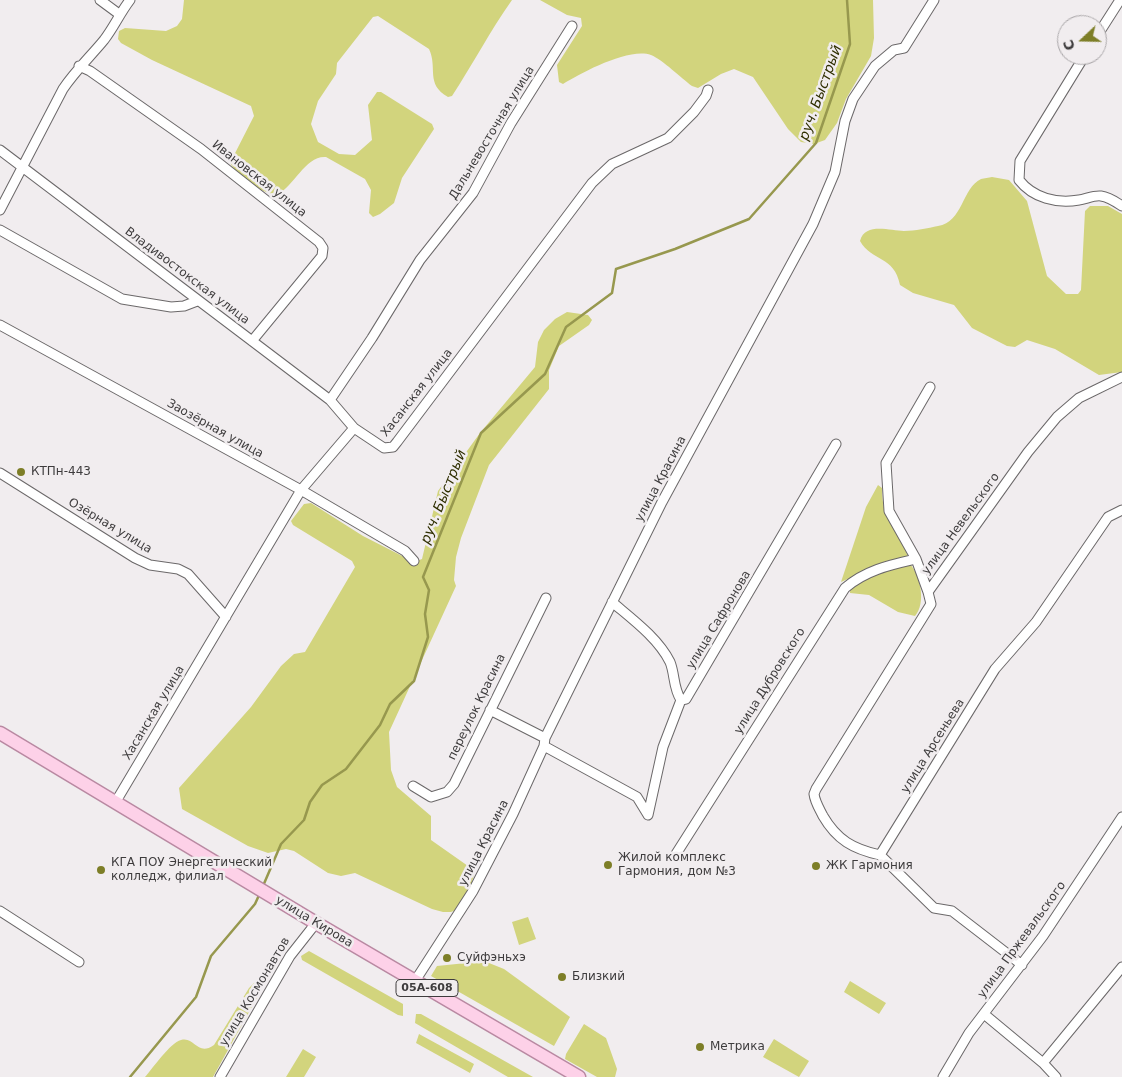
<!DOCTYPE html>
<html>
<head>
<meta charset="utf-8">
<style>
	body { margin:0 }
	#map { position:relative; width:1122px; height:1077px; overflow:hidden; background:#f1edef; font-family:"DejaVu Sans",sans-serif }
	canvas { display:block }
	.north { position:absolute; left:1057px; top:15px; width:50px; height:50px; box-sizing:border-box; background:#f1edef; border:1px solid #a9a6a8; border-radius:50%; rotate:249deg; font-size:14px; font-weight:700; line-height:20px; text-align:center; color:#3e3c3d }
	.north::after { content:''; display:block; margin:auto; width:18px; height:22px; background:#7d7e27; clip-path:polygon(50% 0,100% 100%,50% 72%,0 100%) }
</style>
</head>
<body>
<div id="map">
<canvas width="1122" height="1077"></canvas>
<div class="north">С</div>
</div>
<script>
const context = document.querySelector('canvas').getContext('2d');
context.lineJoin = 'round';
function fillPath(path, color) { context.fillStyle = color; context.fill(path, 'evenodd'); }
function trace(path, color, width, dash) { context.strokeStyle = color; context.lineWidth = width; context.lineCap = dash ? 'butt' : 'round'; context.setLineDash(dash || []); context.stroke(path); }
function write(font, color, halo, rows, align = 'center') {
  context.font = font + ' "DejaVu Sans",sans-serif'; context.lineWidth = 5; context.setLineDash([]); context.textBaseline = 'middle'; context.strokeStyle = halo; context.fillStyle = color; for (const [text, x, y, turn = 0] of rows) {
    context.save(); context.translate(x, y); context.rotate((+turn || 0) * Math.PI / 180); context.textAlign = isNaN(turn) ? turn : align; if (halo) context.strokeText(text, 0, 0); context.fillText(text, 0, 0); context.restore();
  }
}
const green = new Path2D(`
	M184,0H512C490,31 473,64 452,96L448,97C425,84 438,68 429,49L378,16L373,17L337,63L336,74L318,101L311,124L318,142L339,154L355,155L372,140L368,105L377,92H381L432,124L434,129L402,178L394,203L380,214L373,217L369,213L371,190L365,179L326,157C306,155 294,186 278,194C262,195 238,176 230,163L254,116L251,106L152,60L121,43L118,39L119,31L125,28L166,31L177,26L182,19Z
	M540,0H873L874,38L871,56L846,99L837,123L825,140L814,144L801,142L788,129L753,77L734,69L721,74L698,88L692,86C681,78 663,60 651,55C629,47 581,73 563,84L559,82L557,65L582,26L581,18L567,15Z
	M992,177L1009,180L1027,201L1047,276L1066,294H1078L1081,290L1085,211L1090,206H1108L1122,214V372L1099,375L1055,349L1027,340L1015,347L1007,346L972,328L954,305L913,293L900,285C894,255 872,262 860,241C865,222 890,231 904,231C915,231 928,228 938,226C963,222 962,188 981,179C984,178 989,178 992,177Z
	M567,312L588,315L592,320L589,325L559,346L549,370V389L489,465L461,538L456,557L454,580L456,586L389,732L391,770L397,787L431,816V840L468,866L474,875L469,891L456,910L451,912H443L432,909L355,873L341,876L328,873L294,851L286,849L268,853L248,846L182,809L179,788L251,707L281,666L294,654L305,652L355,567L352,561L293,525L291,521L304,504L311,503L363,536L414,562L422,559L438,491L480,433L535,367L538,342L544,330L555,319Z
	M878,485L882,488C882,525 899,528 908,557L884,563L841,582L866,507Z
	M910,564C921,576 926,604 915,616L898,612L869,595L850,593V588C867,573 889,569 910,564Z
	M528,917L536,939L519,945L512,922Z
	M309,951L403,1004V1016L398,1015L302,960L301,956Z
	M476,962L489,963L504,969L570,1017L554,1046L431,976L437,966Z
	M850,981L886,1003L879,1014L844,992Z
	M255,982L259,985V994L213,1077H145C153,1068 170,1043 181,1040C195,1036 197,1057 214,1045L249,988Z
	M416,1014H421L533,1077H508L415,1023Z
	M584,1024L606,1038L617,1069L615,1077H597L565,1059L566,1054Z
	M419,1034L474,1064L470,1073L416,1043Z
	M774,1039L809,1061L799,1077L763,1057Z
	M303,1049L316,1057L304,1077H286Z`);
const stream = new Path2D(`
	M263,886L281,844L304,820L310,802L322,785L346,769L380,725L390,704L414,681L428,637L425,614L429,590L423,577L481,433L545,374L566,327L612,293L616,269L675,249L749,219L816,143L850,44L847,0
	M130,1077L196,997L211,956L255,904L260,893`);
const street = new Path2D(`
	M100,0L119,14
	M1097,36L1120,0
	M1085,55L1020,161L1019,180C1033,198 1057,204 1079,200C1086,199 1094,195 1101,196C1109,197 1116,202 1122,206
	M79,66L90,71L201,149L319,242L323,248L322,256L252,341
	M0,150L330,400L354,428L384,448L393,447L397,442L592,183L612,164L668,138L694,112L706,96L708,90
	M0,210L63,89C75,71 90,57 104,40C114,27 120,13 130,0
	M0,230L122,299L171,307L184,306L197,301
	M0,325L301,490L405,551L414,561
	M330,400L372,338L420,260L473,193L511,123L572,26
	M0,473L135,558L150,565L178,569L188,574L226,617
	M928,592L916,559L889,511L886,463L930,387
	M612,602C632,619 658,638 670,662C675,674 673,688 681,700
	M490,710L545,738
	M544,746L637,797L648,815
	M413,786L431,797L447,792L454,784L546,598
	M115,803L301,490L354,428
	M648,815L663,747L681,700L686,699L836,444
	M676,854L845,588C866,570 890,565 916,559
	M880,855C853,849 837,840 823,816C819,808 815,802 814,794L816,789L931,604L928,592L1028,452L1057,417L1079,398L1122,377
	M0,911L79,962
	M1022,965L952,911L934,908L880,855L995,669L1036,622L1108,517L1122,510
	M415,981L473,891L513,814L544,746L545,738L662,502L813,224L835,172L845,121L853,99L875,66L894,50L904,48L934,0
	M984,1014L1043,1063L1056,1077
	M1043,1063L1122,967
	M220,1077L290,956L316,923
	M943,1077L969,1033L1043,936L1122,817`);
const primary = new Path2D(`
	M0,733L316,923L579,1077`);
const markers = [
	[21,472,5,"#7d7e27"],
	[608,865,5,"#7d7e27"],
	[816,866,5,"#7d7e27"],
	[101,870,5,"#7d7e27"],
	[447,958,5,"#7d7e27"],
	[562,977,5,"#7d7e27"],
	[700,1047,5,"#7d7e27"]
];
const shields = [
	[427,988,62]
];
const shieldNames = [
	["05А-608",427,988]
];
const streetNames = [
	["Дальневосточная улица",492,133,-59],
	["Ивановская улица",259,179,38],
	["Владивостокская улица",187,276,37],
	["Хасанская улица",417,393,-52],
	["Заозёрная улица",215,429,29],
	["улица Красина",661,479,-62],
	["улица Невельского",961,524,-54],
	["Озёрная улица",110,526,31],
	["улица Сафронова",719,620,-59],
	["улица Дубровского",770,681,-58],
	["переулок Красина",477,707,-64],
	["Хасанская улица",154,713,-59],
	["улица Арсеньева",933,746,-58],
	["улица Красина",484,843,-63],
	["улица Кирова",314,922,31],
	["улица Пржевальского",1022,940,-54],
	["улица Космонавтов",255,992,-59]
];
const poiNames = [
	["КТПн-443",31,472],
	["Жилой комплекс",618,858],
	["Гармония, дом №3",618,872],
	["КГА ПОУ Энергетический",111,863],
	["колледж, филиал",111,877],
	["ЖК Гармония",826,866],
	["Суйфэньхэ",457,958],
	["Близкий",572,977],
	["Метрика",710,1047]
];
const waterNames = [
	["руч. Быстрый",821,93,-70],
	["руч. Быстрый",444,497,-68]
];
fillPath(green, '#d2d47d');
trace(stream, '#97984e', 2.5);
trace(street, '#6b6869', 11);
trace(primary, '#b989a2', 15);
trace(street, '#fff', 9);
trace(primary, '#fdd1e8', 12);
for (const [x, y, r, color] of markers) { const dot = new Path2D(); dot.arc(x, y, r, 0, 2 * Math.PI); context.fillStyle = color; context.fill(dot); trace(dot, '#f1edef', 2); }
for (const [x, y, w] of shields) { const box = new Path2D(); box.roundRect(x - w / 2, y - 8.5, w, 17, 4); context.fillStyle = '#f1edef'; context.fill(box); trace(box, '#3e3c3d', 1); }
write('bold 11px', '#3e3c3d', null, shieldNames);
write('12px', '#3e3c3d', '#f1edef', streetNames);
write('12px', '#3e3c3d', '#f1edef', poiNames, 'left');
write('italic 14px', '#2f2f01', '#f1edef', waterNames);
</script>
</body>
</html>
